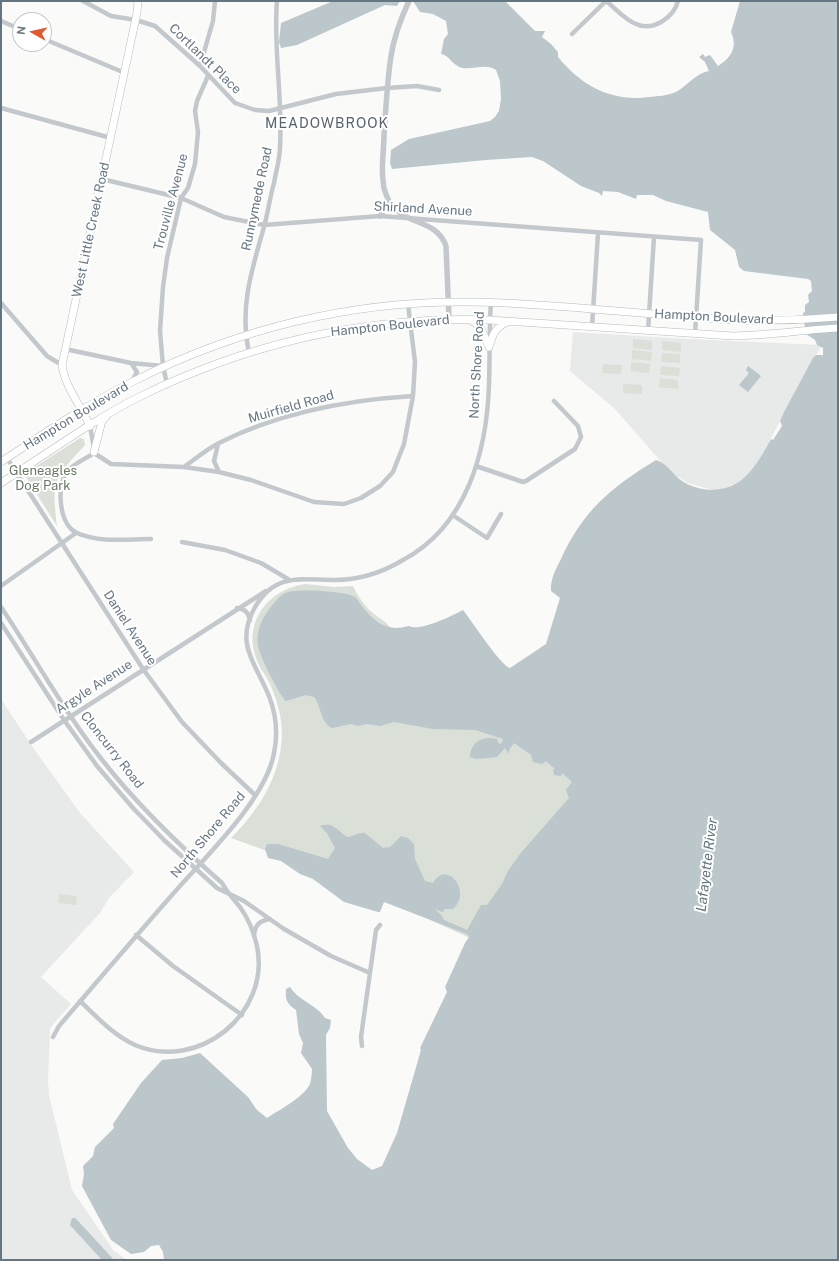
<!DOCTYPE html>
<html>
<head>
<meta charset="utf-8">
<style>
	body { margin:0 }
	#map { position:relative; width:839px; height:1261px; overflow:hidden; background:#fafaf8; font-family:"Public Sans",sans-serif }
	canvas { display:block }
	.frame { position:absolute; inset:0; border:2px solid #657683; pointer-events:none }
	.north { position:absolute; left:12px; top:12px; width:40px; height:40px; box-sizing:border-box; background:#fff; border:1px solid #c1c8cd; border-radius:50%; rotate:278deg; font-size:11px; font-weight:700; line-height:16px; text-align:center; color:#657683 }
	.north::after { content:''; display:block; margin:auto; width:14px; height:18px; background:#e4572e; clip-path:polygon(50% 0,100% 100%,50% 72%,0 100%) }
</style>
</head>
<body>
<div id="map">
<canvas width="839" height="1261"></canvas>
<div class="frame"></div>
<div class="north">N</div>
</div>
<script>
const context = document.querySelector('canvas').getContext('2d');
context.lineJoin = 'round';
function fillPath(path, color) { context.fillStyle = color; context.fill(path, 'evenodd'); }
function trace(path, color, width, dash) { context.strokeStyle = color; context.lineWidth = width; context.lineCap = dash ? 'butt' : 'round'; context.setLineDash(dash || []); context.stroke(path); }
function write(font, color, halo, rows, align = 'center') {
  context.font = font + ' "Public Sans",sans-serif'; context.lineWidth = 4; context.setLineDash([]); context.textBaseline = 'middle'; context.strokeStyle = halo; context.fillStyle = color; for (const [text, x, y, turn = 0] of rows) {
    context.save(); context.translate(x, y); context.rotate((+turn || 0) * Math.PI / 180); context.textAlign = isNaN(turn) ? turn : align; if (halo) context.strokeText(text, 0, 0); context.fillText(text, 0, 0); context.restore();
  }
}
const built = new Path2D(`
	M573,332L689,339L822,345L745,485L723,490H712L688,483L670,472L615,409L570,371Z
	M1,699L34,749L80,813L134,872L109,898L100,913L41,977L71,1004L50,1028L48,1081L49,1095L72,1190L114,1251L127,1260H1Z`);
const green = new Path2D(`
	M633,339L652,341V350L633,348Z
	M662,341L681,343V352L662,350Z
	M632,350L652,352L651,361L632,359Z
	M662,353L680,354V363L661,362Z
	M631,362L650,364L649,373L631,371Z
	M603,364L622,365L621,374L602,373Z
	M661,366L680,368L679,376L660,375Z
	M660,378L678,380V389L659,387Z
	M623,384L642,385V394L623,393Z
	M80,438L84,439L85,445C53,480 52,479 57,526L24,474Z
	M306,584L334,587L353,586C360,601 369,612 384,621L496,731L701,803L479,942L410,911L386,877L292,860L231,838C260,809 281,775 282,734C282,717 277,700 270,684C265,674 258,666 255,655C244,619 271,588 306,584Z
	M59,894L77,896L76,905L58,903Z`);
const water = new Path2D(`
	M333,1H400L397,6L385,5L297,45L281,48L279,42L281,23Z
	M413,1H505L535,31H545L542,37L551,44L558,52V57C582,86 611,102 649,97C658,96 667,96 676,92C687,86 696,73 709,71L705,62L699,57L703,54L705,57L710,55L718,66C731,58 738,47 731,32L740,1H838V1260H164L163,1252L159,1245L151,1246L144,1252L131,1254L111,1240L82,1186L84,1174L83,1166L93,1156L95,1147L114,1128L113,1124L141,1083L162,1060L182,1058L200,1053L248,1097L257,1110L267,1118C279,1110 303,1098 310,1084C311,1081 312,1073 312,1069L301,1053L303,1043L299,1034L296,1010C287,1004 285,1000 286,989L290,987C299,1001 317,1005 325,1018L331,1020L330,1028L326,1035L327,1111L348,1148L357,1159L372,1170L382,1166L397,1133L421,1050L420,1048L447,992L445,987L465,943L469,937L467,934L384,902L380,912H378L344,902L313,879L300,874L281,861L268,858L265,849L267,844H278L328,859L335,848L327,833L320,826C333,821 338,831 347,837C353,837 360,832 365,833L383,848L390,847L401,836L408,838L414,844L415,859L425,881L433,883C446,859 473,891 453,909H445L442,912L435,909L442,916L444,920L467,930L481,905H487L502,884L508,871L520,854L569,798L566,790L572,782L571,781L562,773L561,776L554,775L553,770L555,769L546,761L542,764L533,762L531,755L514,743L509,750V754L505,748L497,757L476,759L470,757C470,742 484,735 497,739L499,744L502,743L503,739L475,730L433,729L394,722L380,726L367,724L358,726L351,724L332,728C321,724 321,705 314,697L306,695L286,701C280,696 263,662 260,653C255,640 258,627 265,615C270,608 277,598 285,593C294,588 346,591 355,597C359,601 362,607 366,611C379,626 390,631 409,626C419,632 452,616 463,610C471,620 501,666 510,668L546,644L560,598L551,591C550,579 556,569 561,559C583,511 610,488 656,460C667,463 673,475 682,481C702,494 731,493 747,475C757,465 764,451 771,439L773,440L782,426L780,421L783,414L813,358L816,355H823V348L817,345L815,340L806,334L803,313L805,312V305L809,302L808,295L812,291L811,281L808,279L744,271L739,267L735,250L710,230L708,212L666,201L653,195H637L636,199L618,192L603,191L602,196L599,193L581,186L543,161L532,157L486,160L392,169L390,163L391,150L409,139L490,121L495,117L499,111L501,99L500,81L496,70C486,63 474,70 462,68C453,66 449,55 441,54L444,39L448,34L446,21L433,14L420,12Z
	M748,366L761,376L748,392L739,385L749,373L746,370Z
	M72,1218H75L79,1222L114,1260H102L70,1225Z`);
const minor = new Path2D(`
	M83,1L111,16L136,20L155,26L200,66L235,103L255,110L269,111L336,94L387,88L417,86L439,90
	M606,1C615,8 625,20 636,24C653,32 674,17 678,1
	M1,21L20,29
	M572,34L606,1
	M44,39L125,73
	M200,66L213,21L215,1
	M1,108L111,138
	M102,179L181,198L224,217L264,225L380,216L701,240L695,334
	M1,303L47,356L62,365
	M592,327L598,233
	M648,331L654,237
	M65,349L131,363L163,366
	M249,352C239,308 252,269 264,227C268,212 270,197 274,183C276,171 280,159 280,147C283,98 273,50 277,1
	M131,363L137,372L132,381
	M167,384L163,366L160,331L163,287L167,258L181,198L188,188L195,164L198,132L195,111L197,101L208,76
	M90,426L94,448
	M218,444L214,461L219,472
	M94,453L111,464L184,467L219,472L251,480L314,502L344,504L361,498L380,486L393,472L404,444L413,396L415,362L408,304
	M94,453C86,459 72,464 67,472C56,487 59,525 77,533C99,543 128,539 151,539
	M7,458L143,669L182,722L221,763L255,795
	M476,466L523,482L526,481L575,449L581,437L578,426L554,401
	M184,467C195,459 207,449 219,443C278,413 347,400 413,396
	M454,516L487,538L501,514
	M182,542L225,550L261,563L288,579
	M1,586L76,533
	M1,607C35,658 65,713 103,761C138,806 179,845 222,883C227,892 233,899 240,907C248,918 254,933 257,946C271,1014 198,1072 135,1045C113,1035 97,1017 80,1001
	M237,608C245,609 248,612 250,620
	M1,623L64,720L97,766L133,808L164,840L217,888L244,901L284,929L331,956L370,973
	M31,742L266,591
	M136,935L173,966L242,1015
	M254,936C255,925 259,921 270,919
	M53,1037L59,1026C97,982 134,938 172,895C203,859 266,800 274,753C278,734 276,714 269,696C256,664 234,644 255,607C276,572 301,580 335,580C359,580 383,572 403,560C467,526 487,451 489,384C490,357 489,330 491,302
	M362,1046L361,1037L376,930L380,925`);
const tertiary = new Path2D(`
	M409,1C401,18 394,37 391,56C387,82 386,108 384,135C384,150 381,165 383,180C383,188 387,199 392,206C408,225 437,220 446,246L449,319
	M380,216L389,202`);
const primary = new Path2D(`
	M470,320L480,326L489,347
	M489,347C493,334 495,327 508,322
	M90,426C81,406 65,387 62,365L137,13L138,1
	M94,452L102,421L106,417
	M1,462C43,434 86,405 132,382C236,329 353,300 470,302C559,303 648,316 737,320C771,321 804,320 838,317
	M1,483C47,454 91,421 139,397C249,343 368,316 490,320L733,336C768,335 803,330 838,328`);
const streetNames = [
	["Cortlandt Place",205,59,44],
	["Runnymede Road",257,199,-78],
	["Trouville Avenue",171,202,-75],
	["Shirland Avenue",423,209,3],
	["West Little Creek Road",91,230,-78],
	["Hampton Boulevard",714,317,3],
	["Hampton Boulevard",390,326,-6],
	["North Shore Road",477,365,-87],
	["Muirfield Road",291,407,-16],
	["Hampton Boulevard",76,416,-31],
	["Daniel Avenue",130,628,57],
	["Argyle Avenue",94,687,-33],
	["Cloncurry Road",112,750,52],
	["North Shore Road",208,835,-50]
];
const parkNames = [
	["Gleneagles",43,471],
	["Dog Park",43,486]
];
const neighbourhoodNames = [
	["MEADOWBROOK",327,124]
];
const waterNames = [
	["Lafayette River",707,865,-83]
];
fillPath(built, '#e8e9e9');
fillPath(green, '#dadfd7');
fillPath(water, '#bbc7cb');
trace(primary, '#b5babe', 8);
trace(minor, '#c3c8cc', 4.5);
trace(tertiary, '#c3c8cc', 5.5);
trace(primary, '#fff', 7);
write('13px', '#657683', '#fff', streetNames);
write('13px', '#687a64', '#fff', parkNames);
context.letterSpacing = '1px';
write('14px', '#57646e', '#fff', neighbourhoodNames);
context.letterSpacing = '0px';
write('italic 14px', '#60757c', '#fff', waterNames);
</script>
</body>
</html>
